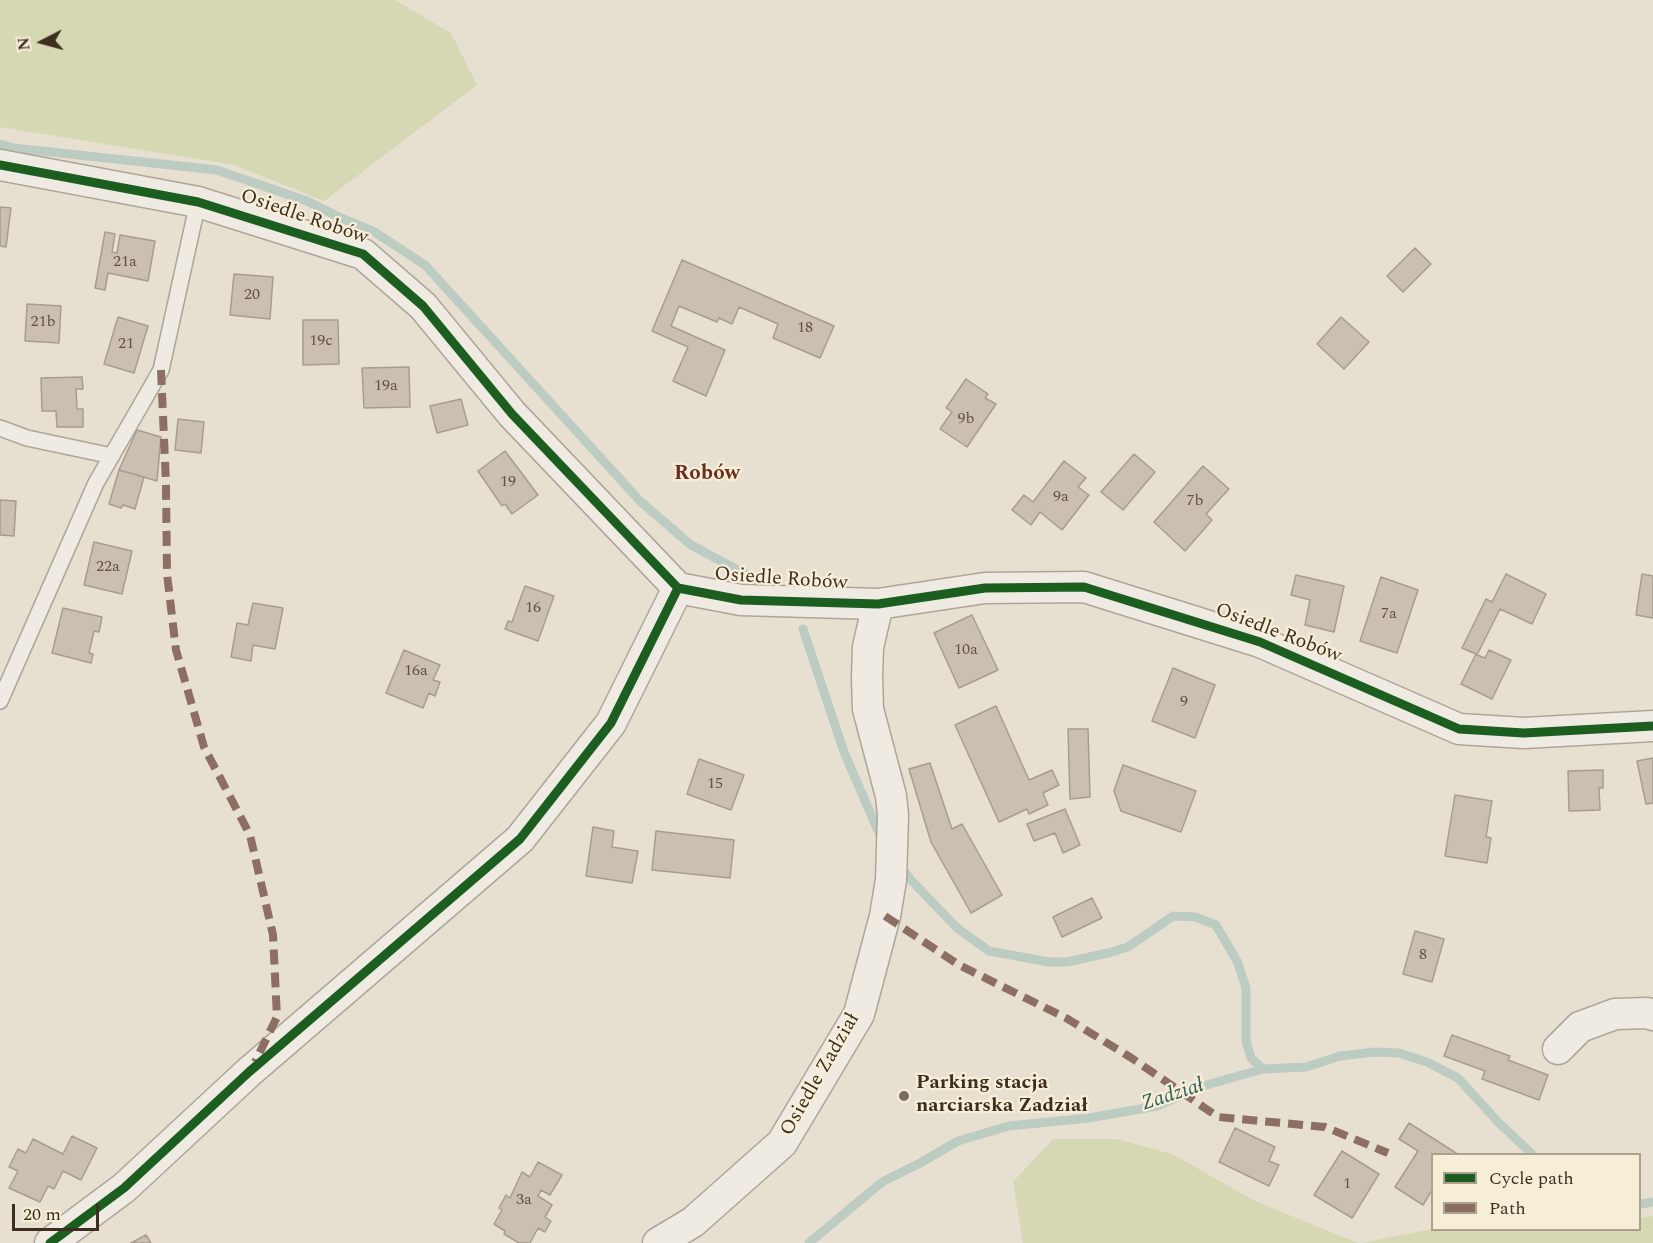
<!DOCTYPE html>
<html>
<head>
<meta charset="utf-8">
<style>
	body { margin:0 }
	#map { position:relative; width:1653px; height:1243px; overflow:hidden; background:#e7e0d1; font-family:Spectral,serif }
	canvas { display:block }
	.legend { position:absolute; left:1431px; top:1153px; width:210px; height:78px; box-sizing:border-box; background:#f7eed8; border:2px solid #ada18e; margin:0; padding:8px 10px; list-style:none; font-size:18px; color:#3d2e20 }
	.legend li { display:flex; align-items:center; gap:12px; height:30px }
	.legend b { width:30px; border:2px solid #ada18e }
	.north { position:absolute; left:12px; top:12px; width:60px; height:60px; -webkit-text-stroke:4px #f7eed8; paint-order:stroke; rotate:264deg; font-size:16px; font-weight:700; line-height:24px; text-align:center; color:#3d2e20 }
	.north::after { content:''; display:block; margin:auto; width:21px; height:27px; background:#3d2e20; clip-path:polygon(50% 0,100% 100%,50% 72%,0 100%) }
	.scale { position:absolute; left:12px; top:1204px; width:87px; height:27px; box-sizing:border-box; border:3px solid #3d2e20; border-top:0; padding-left:8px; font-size:18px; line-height:21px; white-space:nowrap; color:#3d2e20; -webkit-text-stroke:4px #f7eed8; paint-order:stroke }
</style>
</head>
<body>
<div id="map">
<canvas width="1653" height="1243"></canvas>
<ul class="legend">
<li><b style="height:8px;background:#1b5e20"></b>Cycle path</li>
<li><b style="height:8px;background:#8d6e63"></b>Path</li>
</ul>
<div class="north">N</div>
<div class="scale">20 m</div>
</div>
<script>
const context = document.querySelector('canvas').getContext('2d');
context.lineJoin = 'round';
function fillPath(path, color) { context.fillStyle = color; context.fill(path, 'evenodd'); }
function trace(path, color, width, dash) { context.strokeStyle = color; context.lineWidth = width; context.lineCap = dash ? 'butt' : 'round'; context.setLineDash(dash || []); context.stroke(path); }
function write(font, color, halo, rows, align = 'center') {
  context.font = font + ' Spectral,serif'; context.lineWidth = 4.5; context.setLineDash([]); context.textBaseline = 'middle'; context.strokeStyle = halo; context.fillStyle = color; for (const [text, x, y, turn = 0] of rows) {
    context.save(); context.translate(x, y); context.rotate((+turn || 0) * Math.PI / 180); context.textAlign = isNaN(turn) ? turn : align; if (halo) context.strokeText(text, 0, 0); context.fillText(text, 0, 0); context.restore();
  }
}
const green = new Path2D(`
	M0,0H395L451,33L477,85L324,201L234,165L0,127Z
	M1053,1139H1117L1172,1154L1255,1201L1358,1243H1023L1013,1182Z
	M1653,1216V1243H1362L1432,1229L1640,1230V1218Z`);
const stream = new Path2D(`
	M0,144L14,148L217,170L307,201L341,218L373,231L425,265L640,501L691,545L775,590
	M803,629L844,752L882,840
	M899,864L910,879L957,928L989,951L1049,962H1067L1108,953L1128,947L1173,916L1195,917L1216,925L1238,963L1246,988V1041L1251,1058L1263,1069
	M1640,1204L1653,1202
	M809,1243L882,1182L922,1162L958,1141L1009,1126L1089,1118L1157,1106L1203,1086L1263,1069L1306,1067L1340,1056L1375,1052L1399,1053L1427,1062L1458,1078L1498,1122L1532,1154`);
const building = new Path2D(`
	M0,207L11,208L6,247L0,246Z
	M105,232L115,234L112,252L117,253L120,235L155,241L148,281L108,273L105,290L95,288Z
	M1415,248L1431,264L1403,292L1387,276Z
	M682,260L834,326L820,358L773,338L778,324L739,307L732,324L719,318L717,322L679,306L671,326L725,350L706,396L673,381L688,347L652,331Z
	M234,274L273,277L270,319L230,315Z
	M27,304L61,306L59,343L25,341Z
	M118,317L148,326L134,373L104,364Z
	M1341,317L1369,342L1344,369L1317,344Z
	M303,320H338L339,364L303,365Z
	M409,367L410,407L364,408L362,368Z
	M82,377L83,389H76L77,409H83V427H57L56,411H42L41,378Z
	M966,379L988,394L985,398L996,404L967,447L940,429L952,412L946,408Z
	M461,399L468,425L437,433L430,406Z
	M178,419L204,422L201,453L175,450Z
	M137,430L161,437L157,481L119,470Z
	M505,451L538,495L512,514L505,504L502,506L478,471Z
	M1134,454L1155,472L1123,510L1101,492Z
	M1064,461L1086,478L1078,487L1089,495L1062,530L1040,512L1031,525L1012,510L1024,495L1033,502Z
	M1203,466L1229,489L1206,514L1212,520L1185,551L1154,522Z
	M119,470L144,477L135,509L123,505L121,508L109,504Z
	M0,500L16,501L14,536L0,535Z
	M94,542L132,551L122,594L84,585Z
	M1506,574L1546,594L1532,624L1500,609L1477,655L1485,658L1489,650L1511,660L1492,699L1461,684L1476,654L1462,648L1486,599L1492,602Z
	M1642,574L1653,576V618L1636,615Z
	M1296,575L1344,586L1334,632L1305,625L1310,600L1291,595Z
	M1381,577L1418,590L1397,653L1360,641Z
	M525,586L554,596L538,641L505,629L508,621L512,622Z
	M253,603L283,608L275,649L253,645L251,661L231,657L237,623L248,625Z
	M63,608L102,617L99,632L94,631L89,653L93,654L91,663L52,653Z
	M972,615L998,670L959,688L934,633Z
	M404,650L440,665L433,680L440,682L435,696L429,693L423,708L386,693Z
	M1173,668L1215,685L1195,738L1152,721Z
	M996,706L1029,780L1052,770L1059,785L1043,793L1048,805L1029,814L1027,809L999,822L955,725Z
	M1068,729H1088L1090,797L1070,799Z
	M1653,758V803L1646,804L1637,761Z
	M699,759L744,775L731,810L687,794Z
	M930,763L952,829L962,824L1002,895L971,913L931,842L909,769Z
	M1123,765L1196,791L1181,832L1121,811L1114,791Z
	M1603,770V788H1599L1600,810L1569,811L1568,771Z
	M1455,795L1492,801L1486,837L1491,838L1487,863L1445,856Z
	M1065,809L1080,845L1063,853L1055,833L1034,841L1027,824Z
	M593,827L614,831L612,847L638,851L632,883L586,876Z
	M656,831L734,840L730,878L652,870Z
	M1092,898L1102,918L1062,937L1053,917Z
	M1415,931L1444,939L1432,982L1403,974Z
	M1452,1035L1510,1056L1508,1060L1548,1075L1539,1100L1482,1079L1485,1071L1444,1056Z
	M1409,1123L1456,1153L1455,1154H1432V1190L1423,1205L1395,1187L1418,1151L1399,1139Z
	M1235,1128L1275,1147L1269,1161L1279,1165L1269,1186L1219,1162Z
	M72,1136L97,1148L81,1180L63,1171L54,1189L48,1186L40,1202L9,1188L18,1171L9,1167L18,1149L26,1153L33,1139L63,1154Z
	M1342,1151L1379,1174L1352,1218L1314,1195Z
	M538,1162L562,1175L550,1195L541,1190L538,1196L552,1205L545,1217L551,1221L545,1232L538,1228L530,1243H519L504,1234L505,1231L494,1224L502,1210L499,1208L506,1195L510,1198L522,1172L530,1177Z
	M146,1235L151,1243H131Z`);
const lane = new Path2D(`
	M0,428L27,438L112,456
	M0,701L96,483L161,370L198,202`);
const street = new Path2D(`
	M0,165L198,202L363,254L423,306L512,414L678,588L741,600L878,604L985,588L1084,587L1260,642L1459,729L1524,733L1653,726
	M1558,1049L1580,1027L1615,1014L1647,1013L1653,1015
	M50,1243L124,1188L249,1072L520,839L611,723L678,588
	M658,1243L693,1222L782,1143L859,1014L885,916L891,880L893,815L891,796L868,709L867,678L868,647L878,604`);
const quiet = new Path2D(`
	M161,370L166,484L167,574L176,650L204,747L250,835L273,935L277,1017L255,1062
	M885,916L959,965L1066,1018L1130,1057L1218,1117L1325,1127L1388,1153`);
const cycleway = new Path2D(`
	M0,165L198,202L363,254L423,306L512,414L678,588L741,600L878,604L985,588L1084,587L1260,642L1459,729L1524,733L1653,726
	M50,1243L124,1188L249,1072L520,839L611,723L678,588`);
const markers = [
	[904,1096,6,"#786c5e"]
];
const numberNames = [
	["21a",125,263],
	["20",252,296],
	["21b",43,323],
	["18",805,329],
	["19c",321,342],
	["21",126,345],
	["19a",386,387],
	["9b",966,420],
	["19",508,483],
	["9a",1061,498],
	["7b",1195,502],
	["22a",108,568],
	["16",533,609],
	["7a",1389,615],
	["10a",966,651],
	["16a",416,672],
	["9",1184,703],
	["15",715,785],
	["8",1423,956],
	["1",1347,1185],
	["3a",524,1201]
];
const streetNames = [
	["Osiedle Robów",304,218,19],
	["Osiedle Robów",781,580,4],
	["Osiedle Robów",1278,634,21],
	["Osiedle Zadział",821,1075,-60]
];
const poiNames = [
	["Parking stacja",916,1084],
	["narciarska Zadział",916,1107]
];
const neighbourhoodNames = [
	["Robów",707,475]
];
const waterNames = [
	["Zadział",1173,1096,-18]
];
fillPath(green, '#d6d7b3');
trace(stream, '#bcccc2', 9);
fillPath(building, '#cbbfb2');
trace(building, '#a89c90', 1.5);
trace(lane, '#ada599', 18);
trace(street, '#ada599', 33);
trace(lane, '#efebe3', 15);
trace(street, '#efebe3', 30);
trace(quiet, '#8d6e63', 8, [15, 8]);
trace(cycleway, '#1b5e20', 9);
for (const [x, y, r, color] of markers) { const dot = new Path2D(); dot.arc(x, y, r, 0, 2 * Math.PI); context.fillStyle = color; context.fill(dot); trace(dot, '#f7eed8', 2); }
write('16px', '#605244', null, numberNames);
write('20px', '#3d2e20', '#f7eed8', streetNames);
write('bold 20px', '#3d2e20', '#f7eed8', poiNames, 'left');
write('bold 21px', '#6b2e1e', '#f7eed8', neighbourhoodNames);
write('italic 21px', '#2f5d5a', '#f7eed8', waterNames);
</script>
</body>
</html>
